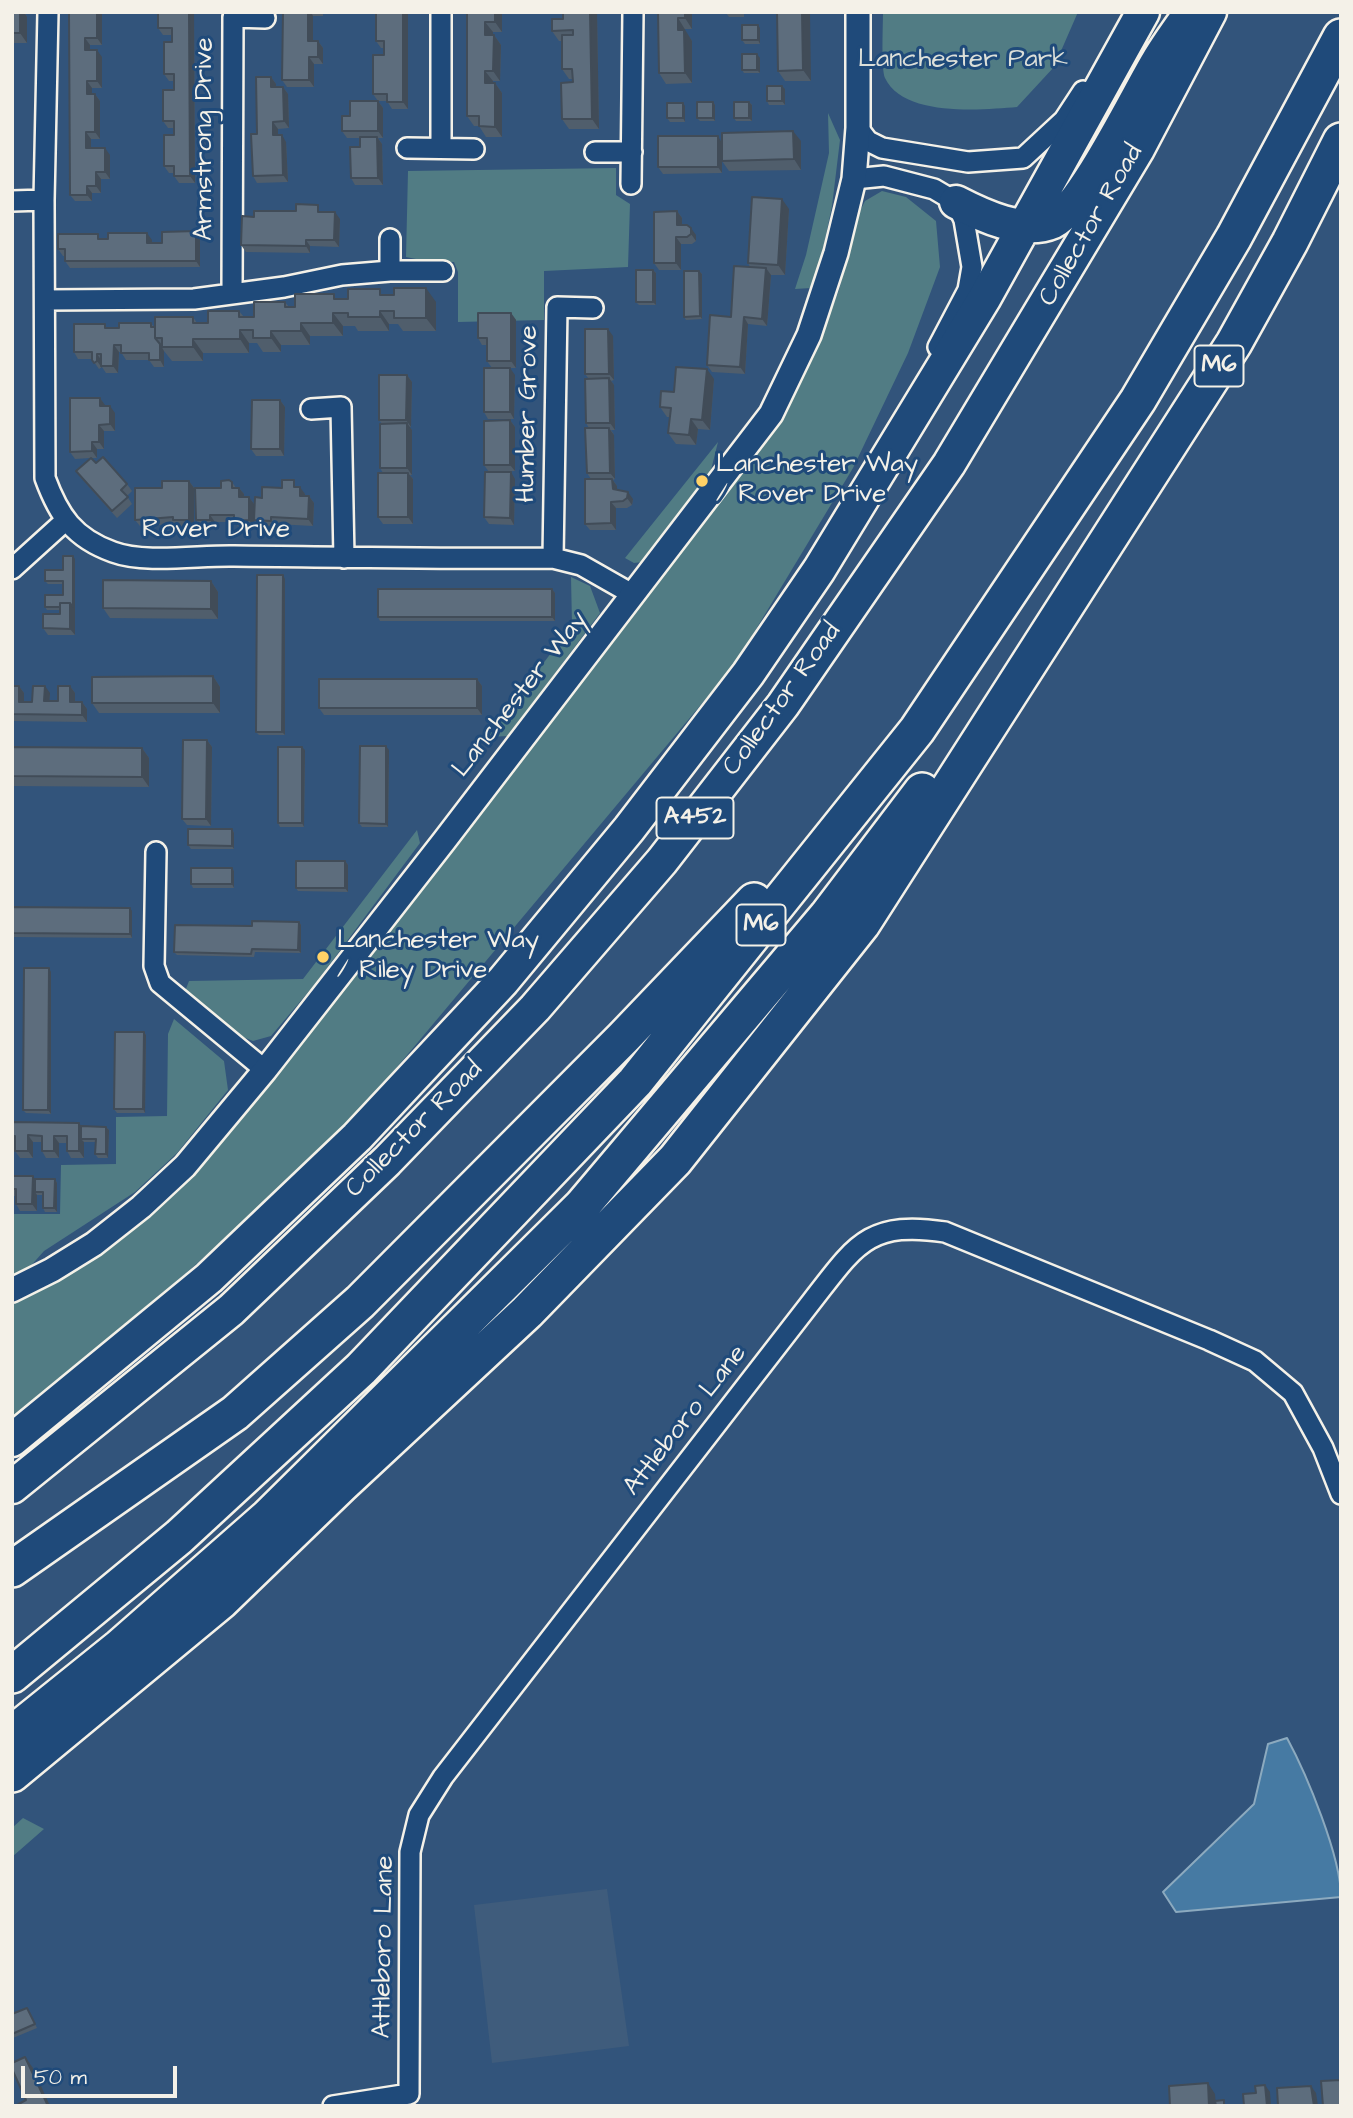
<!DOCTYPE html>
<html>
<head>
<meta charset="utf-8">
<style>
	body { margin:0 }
	#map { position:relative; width:1353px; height:2118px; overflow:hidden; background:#32547b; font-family:"Architects Daughter",sans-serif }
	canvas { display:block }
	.frame { position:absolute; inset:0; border:14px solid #f4f1e8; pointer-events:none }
	.scale { position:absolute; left:21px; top:2066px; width:156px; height:32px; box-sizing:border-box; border:4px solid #f4f1e8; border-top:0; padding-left:9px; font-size:21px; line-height:24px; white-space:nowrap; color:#f4f1e8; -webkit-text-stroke:5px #1f4a7a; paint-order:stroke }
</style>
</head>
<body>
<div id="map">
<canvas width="1353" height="2118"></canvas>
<div class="frame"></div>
<div class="scale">50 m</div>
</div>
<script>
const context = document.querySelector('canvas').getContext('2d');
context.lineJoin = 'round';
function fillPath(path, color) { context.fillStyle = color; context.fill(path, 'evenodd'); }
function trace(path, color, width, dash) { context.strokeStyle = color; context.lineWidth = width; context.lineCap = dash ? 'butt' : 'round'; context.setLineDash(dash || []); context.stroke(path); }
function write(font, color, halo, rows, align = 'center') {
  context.font = font + ' "Architects Daughter",sans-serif'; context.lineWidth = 6; context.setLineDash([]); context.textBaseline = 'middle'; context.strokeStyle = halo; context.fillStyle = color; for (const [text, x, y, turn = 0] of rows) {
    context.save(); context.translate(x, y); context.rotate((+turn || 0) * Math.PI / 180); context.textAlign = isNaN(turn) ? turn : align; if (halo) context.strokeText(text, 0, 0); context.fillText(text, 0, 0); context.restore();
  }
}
const built = new Path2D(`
	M607,1889L629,2046L492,2063L474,1905Z`);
const green = new Path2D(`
	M883,12H1078L1054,67L1017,107C981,110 903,117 885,78C881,69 883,25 883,12Z
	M828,113L840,140L832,206L820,264L811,288L795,289L806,255L829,153Z
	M616,168V195L630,204L628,267L544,271V320L458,322V272L454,262H431L406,257L408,171Z
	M882,191L906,197L936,221L940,267L908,353L853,468L735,664L335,1141L185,1274L12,1418V1304L78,1265L152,1210L584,676L714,510L778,421L814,354L839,290L859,213L865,201Z
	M718,442L709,478L642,562L634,563L625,558Z
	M571,577L590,586L600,613L508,736L488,737L572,625Z
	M417,830L420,843L315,984L271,1036L253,1041L243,1037L184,994L189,981L303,979Z
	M174,1019L224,1061L228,1090L177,1153L135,1192L44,1251L28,1269L12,1275V1214H60L61,1165L116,1164V1117L167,1116L168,1034Z
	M23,1818L44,1829L12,1857V1828Z`);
const water = new Path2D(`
	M1287,1738C1307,1775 1341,1857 1341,1897L1176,1912L1163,1892L1254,1804L1268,1744Z`);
const minor = new Path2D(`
	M48,12L44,200L45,478C59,516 74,538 113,552C145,564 200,555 234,556C341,557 447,559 553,558L581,565L632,594
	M858,128L868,141L882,148L968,162L1023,158L1064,120L1083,91
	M441,147V12
	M407,148L474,149
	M595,152H632
	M854,179L884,176L934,189L956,202L964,220L972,267L968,290L938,347
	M631,184L633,12
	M12,201L44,200
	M390,239V271
	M232,293L233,17L265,18
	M45,300L194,299L284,287L342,275L390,271H443
	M311,409L341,407L344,558
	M553,558L557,307L593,308
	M12,569L65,521
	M156,852L154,966L160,983L265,1070
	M333,2106L409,2094L410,1852L419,1815L443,1777L812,1301C855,1246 868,1220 945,1232L1209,1340L1255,1361L1293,1393L1323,1448L1341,1494`);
const tertiary = new Path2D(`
	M12,1290L52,1270L94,1244L141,1207L185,1166L265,1070L444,841L771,414L809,335L836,253L854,179L858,128V12`);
const trunk = new Path2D(`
	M956,202C983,216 1023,235 1053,222C1083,207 1137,95 1157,62C1167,45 1179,29 1190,13
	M12,1440L209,1278L357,1137L503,981L629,829L748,674L819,570L984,299L1143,12
	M12,1487L231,1310L387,1161L535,1008L662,861L783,705L949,464L1138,149L1210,12`);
const motorway = new Path2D(`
	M12,1569L235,1413L360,1302L623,1038L754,901
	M12,1675L179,1537L361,1369L635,1082L917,730L1138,400L1234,237L1341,37
	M12,1734L120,1647L268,1517L582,1206L827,916L922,791
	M12,1774L221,1601L341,1485L527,1312L675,1160L862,924L1234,343L1290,242L1341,141`);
const wall = new Path2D(`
	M12,12H24L27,17V43H12Z
	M69,12H102V45H90V50L102,57V88H92V94H95L100,101V139H91V148L110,155V179H101V193H92V201H75L70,195Z
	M158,12H194L195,183H179L174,176V173H169L164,166L174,135V128H168L163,121L174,90V81H169L164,74L172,42V35H163L158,28Z
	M283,12H323V16H313V41H318L323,48V64H314V87H287L282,80Z
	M376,12H408V109H392L387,101H378L373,94L384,55V48H381L376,41Z
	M467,12H502V32H493V35H494L501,45L500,81H493V83H495L502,93V137H486L479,126H474L467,116Z
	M597,12L599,129H569L562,119L573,82V79H569L562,69V41H559L552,31L563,19Z
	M658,12H692V29H685V31L692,41V83L666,84L659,73Z
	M744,12V17H729L726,13Z
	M777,12L811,81H785L778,71Z
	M760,28V44H745L742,40Z
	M760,58V73H744L742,70Z
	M271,77L276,84V87H283L288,94L289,128L278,129V135L286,142L288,182L257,183L253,176L257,134Z
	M785,89V105H769L767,101Z
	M378,101L383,108V138H378L382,144L383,185H355L351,178L360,147V138H347L342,131L350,116Z
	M713,102L715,105V121H700L697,118Z
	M749,102L752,105V121H736L734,118Z
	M685,106V122H670L667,118Z
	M801,141V170L729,171L722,161V173L663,174L658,167L722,142Z
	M789,209L785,275H771L767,326L748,324L745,374L712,372L707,365L731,317L750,267L748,263Z
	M677,211L682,218V225L696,235V241L692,244H681V270H659L654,263Z
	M323,212L340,219L339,247L310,246V253L246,252L241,245Z
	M200,238V267L70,268L65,261V256H63L58,249L102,239L152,240V243H162Z
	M653,270L656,273V305H639L636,302Z
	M699,271L702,274V319L686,320L684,317Z
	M384,295L436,302V331H403L398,324H389V331H358L355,326H343V336H310V345H281V352H263L257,343H249V353H203V361H172L164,351V367H154L149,360H126L121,352H119L118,373H106L102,367L99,369L92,359H78L74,352L108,328H119L151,323L154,327L193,317L197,323H208L239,311L244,317H254L285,302L289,307H295L337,299H348Z
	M511,313L516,320V368H492L487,361V345H482L478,338Z
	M613,336L614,380L611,381L614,385L615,430H611L614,435L615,479L613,480L617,486V490L633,499L632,505L627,508H616V530H590L585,524L591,479L587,473L589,428L586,423L589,379L585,374Z
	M407,375L412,382L411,427H409L412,430V475H410L413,479V524H383L378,517L383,473L380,468L382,424L379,420Z
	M515,375L514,419H488L484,412Z
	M714,379L710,430L698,429L696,445L676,444L668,433L670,417H667L660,407L674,392Z
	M100,398L105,406L115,413V431H104V449H97V458H92L96,463L127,484L132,491L127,496L132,504L117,518L81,478L76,471L90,458L75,459L70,452Z
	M280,400L285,407L284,456H256L251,449Z
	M510,420L515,427V471L489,472L484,465Z
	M515,479L514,525L489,524L484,517Z
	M189,481L194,488V527H178L176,524L140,526L135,520L162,488Z
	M232,482L236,488H239L244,494V497H249L254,504V527L239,528L235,522H215V527H200L196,520L221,488Z
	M299,487L305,494V496H309L314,503L313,526L276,524V528L259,527L254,520L262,498L282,488Z
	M75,559V635H48L43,628L60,614V610H47L45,607L63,595V584H48L45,581L63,570Z
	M285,579V735H259L256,732Z
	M211,581L218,592V619L110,618L103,608Z
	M552,589L555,593V621H380L378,617Z
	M213,676L220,687V713H99L92,703Z
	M477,679L482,686V715H324L319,708Z
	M12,686H19L24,693V702H32L50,693L49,701H58L70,686L75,693V702H82L87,709V722L12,721Z
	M207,740L212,747L211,826L187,825L182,819Z
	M12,747L142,748L149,758V787L12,786Z
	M305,750L304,827H280L278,823Z
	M389,750L388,827H362L359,823Z
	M232,829L234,833V849H191L188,845Z
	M345,861L348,865V892L298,891L296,888Z
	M232,868L234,871V888H193L191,884Z
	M12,907L132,911V938L12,937Z
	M299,922L301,925V953L255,952L254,957L177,955L174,952L252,926Z
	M51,972V1114L26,1113L23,1110Z
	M144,1032L146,1035L145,1113H117L114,1109Z
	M12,1122L106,1127L109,1130L108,1158H98L95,1154L96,1142H84V1158H71L67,1151V1143H59V1158H46L42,1151V1142H33V1158H20L15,1151V1142H12Z
	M12,1176L35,1179H55L57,1183V1212H45L43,1208V1195H37V1211H20L16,1204V1196H12Z
	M27,2008L37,2028L13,2038L12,2014Z`);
const shadedWall = new Path2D(`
	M20,12H24L27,17V43L20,33Z
	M97,12H102V45L97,38Z
	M189,12H194L195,183L190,176Z
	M308,12H311L313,16V48L308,41Z
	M403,12H408V109L403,102Z
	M495,12H502V32L495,22Z
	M590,12H597L599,129L592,119Z
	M685,12H692V29L685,18Z
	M802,12H810L811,81L803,70Z
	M678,18L692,41V83L685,73L678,30Z
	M485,22L493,32V45L485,35Z
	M758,25L760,28V44L758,40Z
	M494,35L501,45L500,81L493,71Z
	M85,38L90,45V57L85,50Z
	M318,41L323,48V64L318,57Z
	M97,50L102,57V88L97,81Z
	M757,54L760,58V73L757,70Z
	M309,57L314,64V87L309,80Z
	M485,71L493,81V93L485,83Z
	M271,77L276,84V94L271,87Z
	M87,81L92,88V101L87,94Z
	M495,83L502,93V137L495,127Z
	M782,86L785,89V105L782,101Z
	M283,87L288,94L289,128L284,121Z
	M95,94L100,101V139L95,132Z
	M378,101L383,108V138L378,131Z
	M713,102L715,105V121L713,118Z
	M749,102L752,105V121L749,118Z
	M683,103L685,106V122L683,118Z
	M273,122L278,129V142L273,135Z
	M793,131L801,141V170L794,159Z
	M86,132L91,139V155L86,148Z
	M282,135L286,142L288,182L283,175Z
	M718,136L722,143V173L718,167Z
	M377,137L382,144L383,185L378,178Z
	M105,148L110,155V179L105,172Z
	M96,172L101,179V193L96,186Z
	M87,186L92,193V201L87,195Z
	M782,199L789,209L785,275L778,265Z
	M677,211L682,218V232L677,225Z
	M335,212L340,219L339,247L334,240Z
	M691,228L696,235V241L691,234Z
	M196,231L200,238V267L196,261Z
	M147,233L152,240V250L147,243Z
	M676,237L681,244V270L676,263Z
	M306,240L310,246V253L306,246Z
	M766,268L771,275L767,326L762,319Z
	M653,270L656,273V305L653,302Z
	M699,271L702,274V319L700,316Z
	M426,288L436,302V331L426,318Z
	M380,311L389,324V331L380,317Z
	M333,313L343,326V336L333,323Z
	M511,313L516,320V368L511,361Z
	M744,317L748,324L745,374L740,367Z
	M301,323L310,336V345L301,331Z
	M608,329L613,336L614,380L609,374Z
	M240,330L249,343V353L240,339Z
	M271,331L281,345V352L271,338Z
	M193,339L203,353V361L193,347Z
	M160,344L164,351V367L160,360Z
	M114,345L119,352L118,373L113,366Z
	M97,354L102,361V368L97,361Z
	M510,368L515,375L514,419L510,412Z
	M707,369L714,379L710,430L702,420Z
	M407,375L412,382L411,427L406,420Z
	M609,378L614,385L615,430L610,423Z
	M100,398L105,405V413L100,406Z
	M280,400L285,407L284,456L280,449Z
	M110,406L115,413V431L110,424Z
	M691,419L698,429L696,445L689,435Z
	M510,420L515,427V471L510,465Z
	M407,423L412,430V475L407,468Z
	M99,425L104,431V449L99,442Z
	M609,428L614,435L615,479L610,473Z
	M92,442L97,449V458L92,451Z
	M511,472L515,479L514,525L510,518Z
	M408,473L413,479V524L408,517Z
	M612,479L617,486V496L613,489Z
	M189,481L194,488V527L189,520Z
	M300,487L305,494V503L300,496Z
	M239,488L244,494V504L239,497Z
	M628,492L633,499L632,505L627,498Z
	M309,496L314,503L313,526L308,519Z
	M249,497L254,504V527L249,520Z
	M611,502L616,508V530L611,523Z
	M12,512L14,514V533L12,531Z
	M210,515L215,522V527L210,520Z
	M73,556L75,559V635L70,629Z
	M283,575L285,579V735L282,732Z
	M211,581L218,592V619L211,609Z
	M552,589L555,593V621L552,617Z
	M213,676L220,687V713L213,703Z
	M477,679L482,686V715L477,708Z
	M19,686L24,693V709L19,702Z
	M45,686L50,693L49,708L44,701Z
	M70,686L75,693V709L70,702Z
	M82,702L87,709V722L82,715Z
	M207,740L212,747L211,826L206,819Z
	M386,746L389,750L388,827L386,824Z
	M302,747L305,750L304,827L302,823Z
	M142,748L149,758V787L142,777Z
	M232,829L234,833V849L232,846Z
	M345,861L348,865V892L345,888Z
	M232,868L234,871V888L232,884Z
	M130,908L132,911V938L130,934Z
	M299,922L301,925V953L298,950Z
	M49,968L51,972V1114L48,1110Z
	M144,1032L146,1035L145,1113L143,1109Z
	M79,1123L84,1130L81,1139L84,1142V1158L79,1151Z
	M106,1127L109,1130L108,1158L106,1154Z
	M28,1135L33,1142V1158L28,1151Z
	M54,1136L59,1143V1158L54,1151Z
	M33,1176L37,1183L35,1192L37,1195V1211L32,1204Z
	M55,1179L57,1183V1212L54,1208Z
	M25,2057L33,2068L50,2106H48Z
	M1208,2083L1215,2094L1216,2106H1209Z
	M1265,2085L1270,2092L1271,2106H1267Z
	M1311,2086L1316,2093L1318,2106H1314Z`);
const building = new Path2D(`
	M12,12H20V33H12Z
	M69,12H97V38H85V50H97V81H87V94H95V132H86V148H105V172H96V186H87V195H70Z
	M158,12H189L190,176H174V166H164V135H174V121H163V90H174V74H164V42H172V28H158Z
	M283,12H308V41H318V57H309V80H282Z
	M376,12H403V102H387V94H373V55H384V41H376Z
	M467,12H495V22H485V35H494L493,71H485V83H495V127L479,126V116H467Z
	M563,12H590L592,119H562L561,83L573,82L572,69H562V35H573V30L552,31V19H563Z
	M658,12H685V18H678V30H684L685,73H659Z
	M777,12H802L803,70L778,71Z
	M742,25H758V40H742Z
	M742,54H757V70H742Z
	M256,77H271V87H283L284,121L273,122V135H282L283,175L253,176L251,134H257Z
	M767,86H782V101H767Z
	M350,101H378V131H342V116H350Z
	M697,102H713V118H697Z
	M734,102H749V118H734Z
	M667,103H683V118H667Z
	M793,131L794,159L722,161V133Z
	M658,136H718V167H658Z
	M360,137H377L378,178H351L350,147H360Z
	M752,197L782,199L778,265L748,263Z
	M296,204L318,205V212H335L334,240H306V246L241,245L242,216L254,217V211H296Z
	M677,211V225H687L691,228V234L687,237H676V263H654V212Z
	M196,231V261H65V249H58V234H98V239H108V233H147V243H162V232Z
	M734,266L766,268L762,319L744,317L740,367L707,365L710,315L731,317Z
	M636,270H653V302H636Z
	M684,271H699L700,316L684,317Z
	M394,288H426V318H394V311H380V317H348V313H333V323H301V331H271V338H253V330H240V339H193V347H162V338H155V317H193V323H208V311H239V317H254V302H285V307H295V294H334V299H348V289H380V295H394Z
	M478,313H511V361H487V338H478Z
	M119,323H151V327H155V338L160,344V360H149V353H121V345H114L113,366H101V354H97V361L94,363L92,360V352H74V324H105V328H119Z
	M585,329H608L609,374H585Z
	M676,367L707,369L702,420L691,419L689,435L668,433L671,408L660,407L661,391L674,392Z
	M484,368H510V412H484Z
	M379,375H407L406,420H379Z
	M609,378L610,423H586L585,379Z
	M70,398H100V406H110V424L99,425V442H92V451L70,452Z
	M252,400H280V449H251Z
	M510,420V465H484V421Z
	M407,423V468H380V424Z
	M585,428H609L610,473H587Z
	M103,457L127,484L121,490L128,497L112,511L76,471L91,458L96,463Z
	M485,472H511L510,518L484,517Z
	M378,473H408V517H378Z
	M585,479H612L613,489L628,492L627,498L623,501L611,502V523L585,524Z
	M229,480L232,482V488H239V497H249V520L234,521V515H210V520H196L195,488H221V481Z
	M282,480H294V487H300V496H309L308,519L271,517V521L254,520L255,497L262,498V487L282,488Z
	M162,481H189V520H173V517L135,520V488H162Z
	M63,556H73V607L70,603H60V607H45V595H63V581H45V570H63Z
	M257,575H283L282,732H256Z
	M103,580L211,581V609L103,608Z
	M378,589H552V617H378Z
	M60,603H70V629L43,628V614H60Z
	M213,676V703H92V677Z
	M319,679H477V708H319Z
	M12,686H19V702H32L33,686H45L44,701H58V686H70V702H82V715L12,714Z
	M183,740H207L206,819H182Z
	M360,746H386V824L359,823Z
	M12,747L142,748V777L12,776Z
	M278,747H302V823H278Z
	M188,829H232V846L188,845Z
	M296,861H345V888H296Z
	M191,868H232V884H191Z
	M12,907L130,908V934L12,933Z
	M252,921L299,922L298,950L252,949L251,954L174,952L175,925L252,926Z
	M24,968H49L48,1110H23Z
	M115,1032H144L143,1109H114Z
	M12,1122L79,1123V1151H67V1136H54V1151H42V1136L28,1135V1151H15V1136H12Z
	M81,1126L106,1127V1154H95L96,1139H81Z
	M12,1176H33L32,1204H16V1189H12Z
	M35,1179H55L54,1208H43V1192H35Z
	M27,2008L35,2024L12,2034V2014Z
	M25,2057L48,2106H15L26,2100L12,2069V2063Z
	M1341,2080V2106H1323L1321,2081Z
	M1208,2083L1209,2106H1170L1169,2086Z
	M1265,2085L1267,2106H1244L1243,2094L1256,2093L1255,2086Z
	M1311,2086L1314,2106H1278L1277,2088Z
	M1224,2100V2106H1216L1215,2101Z`);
const markers = [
	[702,481,7,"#ffd166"],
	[323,957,7,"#ffd166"]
];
const shields = [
	[1219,366,49],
	[695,818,77],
	[761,925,49]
];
const shieldNames = [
	["M6",1219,366],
	["A452",695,818],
	["M6",761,925]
];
const parkNames = [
	["Lanchester Park",963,61]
];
const streetNames = [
	["Armstrong Drive",206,139,-90],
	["Collector Road",1092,226,-60],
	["Humber Grove",529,414,-89],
	["Rover Drive",216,531],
	["Lanchester Way",521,695,-52],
	["Collector Road",783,700,-54],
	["Collector Road",415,1130,-45],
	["Attleboro Lane",686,1421,-52],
	["Attleboro Lane",385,1947,-89]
];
const poiNames = [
	["Lanchester Way",716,466],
	["/ Rover Drive",716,496],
	["Lanchester Way",337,942],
	["/ Riley Drive",337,972]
];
fillPath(built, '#3f5c7c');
fillPath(green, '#517c84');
fillPath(water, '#467aa3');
trace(water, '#8caabf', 2);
trace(minor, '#f4f1e8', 24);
trace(tertiary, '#f4f1e8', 28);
trace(trunk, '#f4f1e8', 37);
trace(motorway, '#f4f1e8', 40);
trace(minor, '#1f4a7a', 19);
trace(tertiary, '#1f4a7a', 23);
trace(trunk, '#1f4a7a', 32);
trace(motorway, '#1f4a7a', 35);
fillPath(wall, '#505e6c');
fillPath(shadedWall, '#414c58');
fillPath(building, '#5d6d7d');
trace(building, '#414c58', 2);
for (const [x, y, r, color] of markers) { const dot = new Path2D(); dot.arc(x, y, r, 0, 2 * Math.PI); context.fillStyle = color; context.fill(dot); trace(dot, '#1f4a7a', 2.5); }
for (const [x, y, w] of shields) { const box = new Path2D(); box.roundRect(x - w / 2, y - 20.5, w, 41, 5); context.fillStyle = '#1f4a7a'; context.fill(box); trace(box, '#f4f1e8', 2); }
write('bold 24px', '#f4f1e8', null, shieldNames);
write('26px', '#dcdfd9', '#1f4a7a', parkNames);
write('26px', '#f4f1e8', '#1f4a7a', streetNames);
write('26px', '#f4f1e8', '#1f4a7a', poiNames, 'left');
</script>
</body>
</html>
